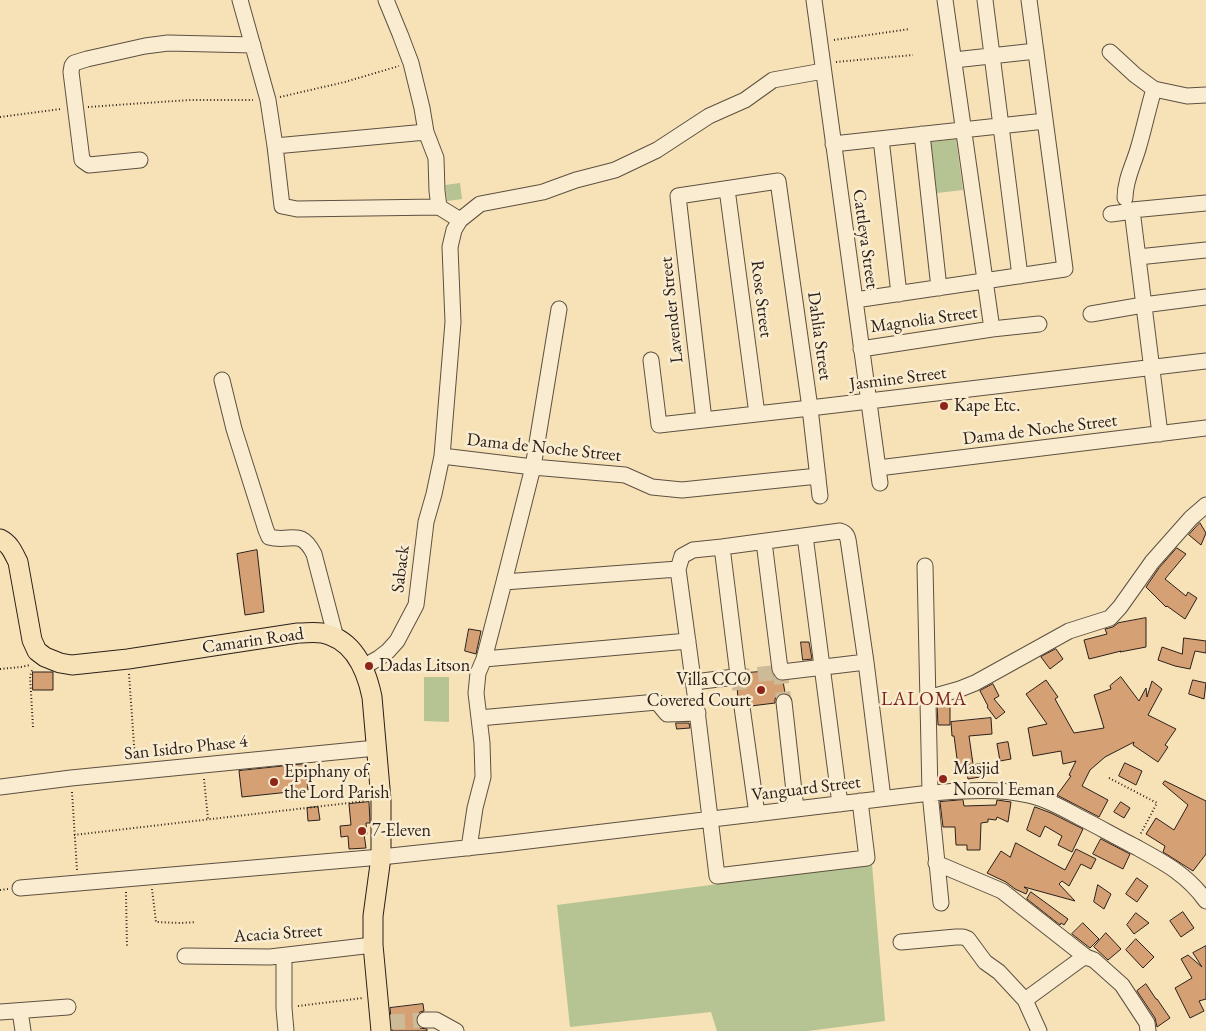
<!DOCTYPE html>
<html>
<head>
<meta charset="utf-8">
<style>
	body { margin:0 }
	canvas { display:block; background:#f6e2b6 }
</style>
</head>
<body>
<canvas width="1206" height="1031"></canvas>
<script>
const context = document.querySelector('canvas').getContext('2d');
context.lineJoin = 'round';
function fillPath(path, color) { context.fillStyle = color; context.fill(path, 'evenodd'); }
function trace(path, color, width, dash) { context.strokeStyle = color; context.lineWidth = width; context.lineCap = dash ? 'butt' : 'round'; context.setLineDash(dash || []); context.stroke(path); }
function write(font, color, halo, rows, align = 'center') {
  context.font = font + ' "EB Garamond",serif'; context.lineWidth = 5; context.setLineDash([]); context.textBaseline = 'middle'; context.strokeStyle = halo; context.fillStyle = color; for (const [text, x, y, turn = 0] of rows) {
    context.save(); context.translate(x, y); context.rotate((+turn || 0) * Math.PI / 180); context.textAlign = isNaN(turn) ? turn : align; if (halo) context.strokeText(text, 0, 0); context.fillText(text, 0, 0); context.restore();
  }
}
const green = new Path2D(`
	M956,139L963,190L937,193L931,142Z
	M460,183L462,199L447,201L445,185Z
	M424,677H449V722L424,721Z
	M872,864L885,1021L808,1031H717L711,1012L570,1027L557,905Z`);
const building = new Path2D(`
	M1200,523L1206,533L1201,545L1189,535Z
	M1177,548L1186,554L1165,579L1186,596L1188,592L1197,598L1185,619L1167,606L1166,607L1146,587L1159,568Z
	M257,550L264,612L245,615L237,554Z
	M1146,618V647L1120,652L1121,651L1089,659L1084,640L1107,634L1105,629L1113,627L1118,623Z
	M469,629L481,631L476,654L465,651Z
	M1184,638L1206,641V653L1195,651L1190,669L1175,666L1158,660L1162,647L1182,654Z
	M801,642H809L812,659L803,660Z
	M1056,649L1063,659L1050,669L1041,657Z
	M771,671L775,678L779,681H783L785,693L778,695L775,699V703L751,706L750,702L746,699L741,698L738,699L737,686L744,682L747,678V673Z
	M33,672H53V690H33Z
	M1121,677L1139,701L1146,688L1147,697L1152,681L1162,689L1148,715L1176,729L1165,745L1168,747L1158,762L1133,745L1134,742L1105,757L1090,770L1082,786L1108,800L1099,817L1057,795L1071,776L1069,775L1076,761L1063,764L1061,751L1033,756L1028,728L1047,724L1026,694L1046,680L1058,697L1055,699L1074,733L1104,728L1094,695L1111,689L1110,686Z
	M1193,680L1206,683L1204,699L1189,694Z
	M993,684L999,696L994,699L1005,712L996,719L987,707L988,706L980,691Z
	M946,703H950V725H938L937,705Z
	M991,718L992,734L969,736L973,764L958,766L954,736H952L951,722Z
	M676,723H689L690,728L677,729Z
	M1008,742L1011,759L1000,761L997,744Z
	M984,763L986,776L968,779L966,767Z
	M1125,763L1142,771L1136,785L1119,776Z
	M305,764L308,790L242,797L239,771Z
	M1165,781L1206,801V854L1193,871L1163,852L1165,846L1146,834L1156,818L1174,830L1188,805L1163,784Z
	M963,800L964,806L996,805L997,800L1011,802L1008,822L997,817L996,820L988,819V822L981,823L980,850H967V845H956L955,827H943L940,802Z
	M369,802L370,823H366L367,834H364L366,848L349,849L348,836L341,837L340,826L351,825L349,804Z
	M1121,802L1130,808L1124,818L1114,812Z
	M318,807L320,820L308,821L307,808Z
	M1035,807L1051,813L1083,829L1072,852L1058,845L1062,836L1045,826L1040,837L1027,830Z
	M1101,839L1130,854L1123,869L1093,854Z
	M1016,843L1065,870L1076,849L1096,859L1091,869L1081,864L1069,886L1062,881L1059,884L1075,901L1024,887L1028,890L1026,894L1015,889L1006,882L987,873L1001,851L1010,857Z
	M1137,878L1148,886L1137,902L1126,894Z
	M1098,885L1111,894L1104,909L1094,902Z
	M1031,892L1068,919L1064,925L1061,923L1060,925L1027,899Z
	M1183,912L1194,928L1181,937L1170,921Z
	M1136,913L1149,923L1134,934L1127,925Z
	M1083,923L1099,939L1090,948L1072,934Z
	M1106,933L1121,949L1108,960L1094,947Z
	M1136,939L1154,957L1143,968L1126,950Z
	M1206,946V999L1199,1001L1204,1011L1190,1018L1175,988L1192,978L1181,959L1188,955L1202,967L1193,953Z
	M1146,984L1156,999H1157L1170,1018L1157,1027L1155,1018L1137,991Z
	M423,1004L424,1011L420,1012L417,1015L416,1020L417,1024L420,1028L427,1029V1031H392L390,1008Z`);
const minorTunnel = new Path2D(`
	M780,669L784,702
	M738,675L742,707
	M735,677L782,672
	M390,1022L425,1020`);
const path = new Path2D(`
	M834,40L910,29
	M836,62L913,55
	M280,97L345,82L399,66
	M88,107L189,100H253
	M0,117L61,109
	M0,669L21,667L30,665
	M129,674L135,759
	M33,727L30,676L33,668
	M1109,778L1157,803L1140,835
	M204,779L208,819
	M72,792L77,870
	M74,835L366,801
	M152,889L156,922L181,923L196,922
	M0,890L8,889
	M126,892L127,947
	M298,1006L363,998`);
const minor = new Path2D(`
	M240,0L268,100L275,146L282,206L297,209L439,207
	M386,0L400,34L411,63L422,108L426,132L436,158L437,191L439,207L460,220
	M814,0L880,483
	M945,0L992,329
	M985,0L1020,276
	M1110,52L1135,75L1154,89L1187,96L1206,95
	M954,60L1036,51
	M922,134L939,288
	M881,139L899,294
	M833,144L1045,121
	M275,146L426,132
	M140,160L89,165L82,160L71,72L72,66L74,63L87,59L145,46L168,43L253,45
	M727,189L757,414
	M1125,198C1125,180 1133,166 1138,149C1144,129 1148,109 1154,89
	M1132,210L1160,434
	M1111,214L1126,212L1132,210L1206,203
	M1138,257L1206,250
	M855,300L1065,269L1029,0
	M1091,314L1143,305L1206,297
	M861,349L992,329L1039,324
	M651,360L659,425L810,408L1206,361
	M222,380L234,429L266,530L269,537C291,543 300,527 314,554L336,638
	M704,420L678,196L778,181L810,408L820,496
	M442,456L533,467L625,475L652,487L682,490L818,476
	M878,468L1206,428
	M805,536L840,804
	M764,542L780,669
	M722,547L738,675
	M925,566L930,793L941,903
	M504,582L678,569
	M484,659L688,641
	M363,667L379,658L388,651L397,641L416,605L426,522L434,494L442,456L453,322L450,247L454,230L460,220L480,204L543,192L576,180L615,170L657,150L709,116L745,100L773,80L823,71
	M782,672L866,662
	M694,682L735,677
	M928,698L960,689L975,683L1069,631L1110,618L1120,607L1152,562L1191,518L1206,505
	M784,702L796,809
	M742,707L757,814
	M479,718L657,702L667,714L698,713
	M0,787L71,778L376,748
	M860,801L867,858L717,876L695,694L678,569L682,556L693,550L722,547L840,531C848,533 848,539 849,546L866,662L883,798
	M469,848L475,808L483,777L482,743L476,693L478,673L484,659L504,582L533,467L559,309
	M936,863L1002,891L1086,957L1094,960L1122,985L1147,1023L1148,1031
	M20,888L381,857L503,844L930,793C962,791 996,788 1028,795C1047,799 1064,809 1081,818C1099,827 1116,837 1134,846C1163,862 1187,874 1206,901
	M901,942L956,937H963L968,939L985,962L999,972L1025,1000
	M185,956L270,957L373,945
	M284,956V1008L286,1031
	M20,1011L23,1031
	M0,1012L68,1007
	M425,1020H436L456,1031
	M1039,1031L1025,1000L1081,959L1086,957`);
const major = new Path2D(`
	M0,539C10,544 13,552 18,562L32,640L37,651L45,657L60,663L72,665L128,659L298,633C306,633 314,632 322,633C353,639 366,668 372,697L381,800V857L373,916V945L381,1031`);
const markers = [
	[944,406,5,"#8f2418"],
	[369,666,5,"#8f2418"],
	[761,690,5,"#8f2418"],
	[943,779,5,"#8f2418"],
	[274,782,5,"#8f2418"],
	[362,831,5,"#8f2418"]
];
const streetNames = [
	["Cattleya Street",865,239,82],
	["Rose Street",761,299,83],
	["Lavender Street",672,310,-96],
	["Magnolia Street",924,320,-8],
	["Dahlia Street",819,336,82],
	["Jasmine Street",898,379,-7],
	["Dama de Noche Street",1040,430,-7],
	["Dama de Noche Street",544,448,6],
	["Saback",401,569,-83],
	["Camarin Road",253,641,-8],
	["San Isidro Phase 4",186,748,-6],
	["Vanguard Street",806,789,-7],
	["Acacia Street",278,934,-4]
];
const poiNames = [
	["Kape Etc.",954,406],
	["Dadas Litson",379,666],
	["Villa CCO",751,680,"right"],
	["Covered Court",751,701,"right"],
	["Masjid",953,769],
	["Noorol Eeman",953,790],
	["Epiphany of",284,772],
	["the Lord Parish",284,793],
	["7-Eleven",372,831]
];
const neighbourhoodNames = [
	["LALOMA",924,700]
];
fillPath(green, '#b6c493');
fillPath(building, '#d6a075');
trace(building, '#2b201b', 1);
trace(minorTunnel, '#cdbb97', 15, [15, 8]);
trace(minor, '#5e5042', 17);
trace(major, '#2b201b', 21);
trace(path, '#2b201b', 2, [1, 2.5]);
trace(minor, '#f9ecd0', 15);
trace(major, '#f6e2b6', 19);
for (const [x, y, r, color] of markers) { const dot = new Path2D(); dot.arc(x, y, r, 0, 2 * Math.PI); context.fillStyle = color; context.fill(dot); trace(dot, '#f9ecd0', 2); }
write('18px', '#2b201b', '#f9ecd0', streetNames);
write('18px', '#2b201b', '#f9ecd0', poiNames, 'left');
context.letterSpacing = '1px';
write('19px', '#7a1f14', '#f9ecd0', neighbourhoodNames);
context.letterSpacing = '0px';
</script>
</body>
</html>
